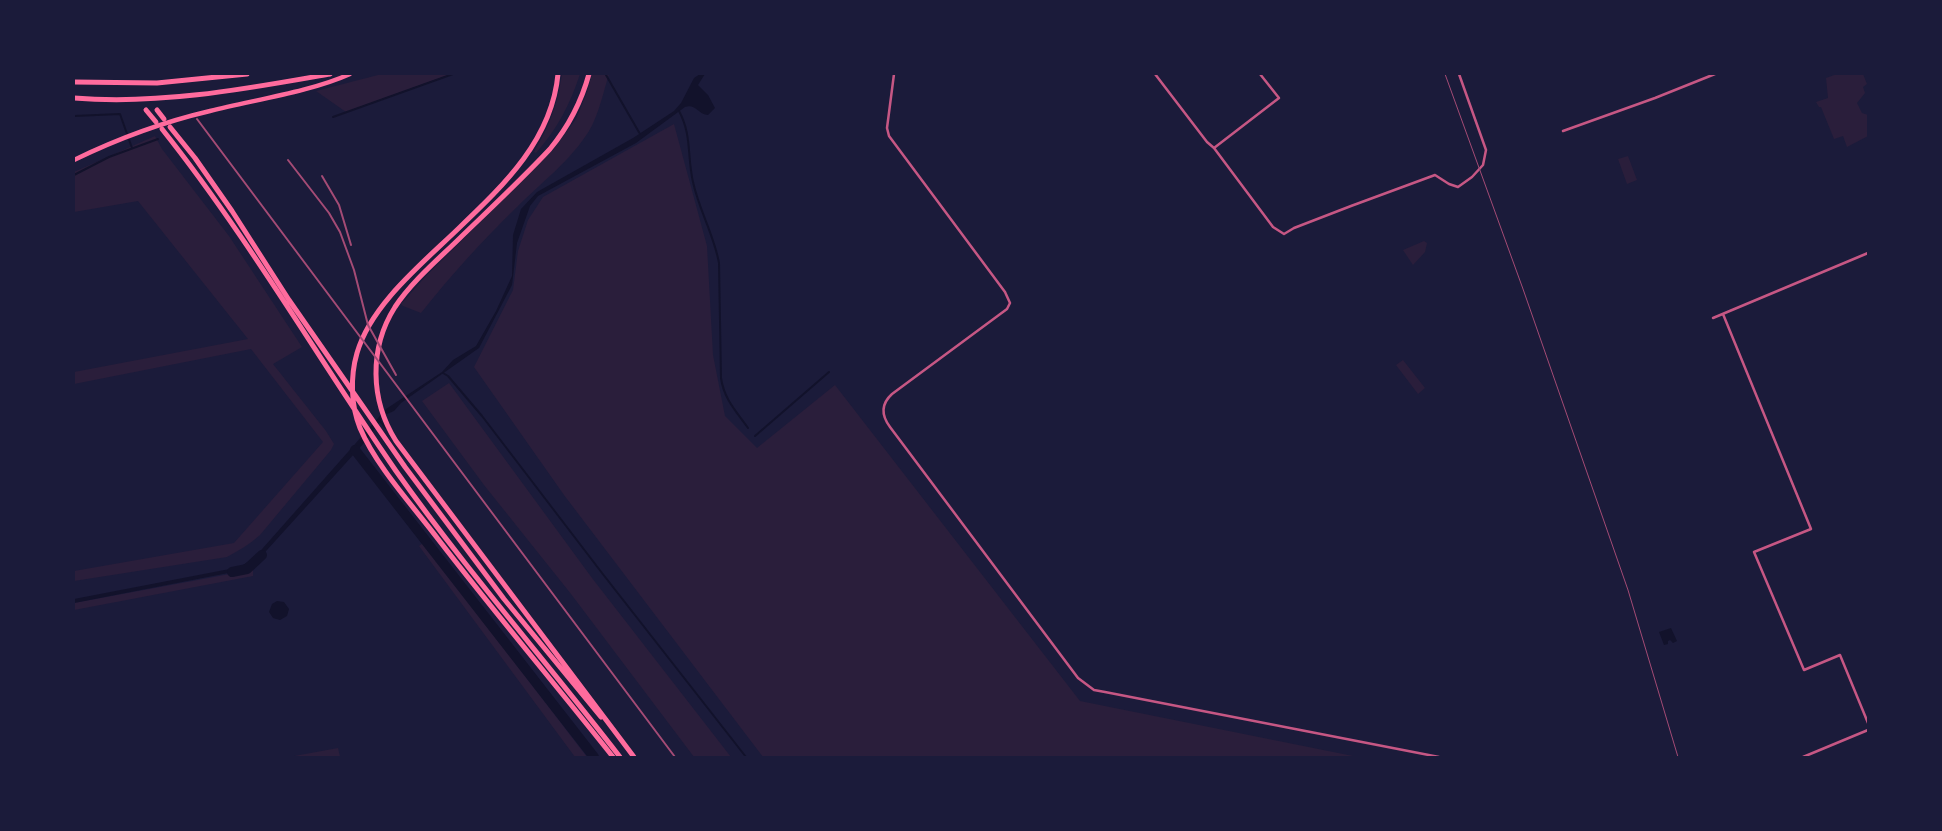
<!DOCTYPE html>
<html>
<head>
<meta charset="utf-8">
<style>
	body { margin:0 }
	#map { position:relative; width:1942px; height:831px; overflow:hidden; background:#1b1b3a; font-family:Ubuntu,sans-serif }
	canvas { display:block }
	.frame { position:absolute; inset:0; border:75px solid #1b1b3a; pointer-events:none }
</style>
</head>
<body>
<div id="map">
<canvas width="1942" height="831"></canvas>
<div class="frame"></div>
</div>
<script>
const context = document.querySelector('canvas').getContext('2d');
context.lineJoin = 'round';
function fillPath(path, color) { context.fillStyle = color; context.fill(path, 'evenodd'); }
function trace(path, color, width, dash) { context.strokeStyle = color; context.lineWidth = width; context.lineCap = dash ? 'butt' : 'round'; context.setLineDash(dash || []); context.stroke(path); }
const green = new Path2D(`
	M382,74H451L346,112L316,91Z
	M562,74H580C570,105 557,129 536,153L534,152C550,124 557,106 562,74Z
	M592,74H609C603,93 599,114 589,131C571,160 542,182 518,206C483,240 451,275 421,313L403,306L401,304L426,276L553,150L576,119L587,92Z
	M1837,74H1863L1867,84L1863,87L1865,93L1857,103L1862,113L1868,115V136L1847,147L1843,136L1834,139L1821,107H1819L1816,102L1828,98L1826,78Z
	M674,124L707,246L713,355L725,416L757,448L835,385L1080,701L1358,757H763L564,495L474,367L513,290L518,251L528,220L543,197Z
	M155,136L162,149L229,236L302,347L273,364L326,431L334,444L331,450L260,535C250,544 238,551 227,557L74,581V571L234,543L323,442L251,349L74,384V372L248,339L138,201L74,212V172Z
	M1628,156L1637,180L1627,184L1618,159Z
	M1424,241L1427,243L1425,252L1413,265L1403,250Z
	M1403,360L1425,388L1418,394L1396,365Z
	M449,383L592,578L731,757H694L571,594L484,485L422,401Z
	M423,543L587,757H575L419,546Z
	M253,566V576L74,610V603L246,571Z
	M338,748L340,757H289Z`);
const water = new Path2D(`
	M700,74H705L698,85L708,95L715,108L708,115C698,114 695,103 685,107L636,143L538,196L530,206L517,243L512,285L479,348L401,403L394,411L385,415L364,443L257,561L244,570L74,603V599L240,567L255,557L386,409L442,372L453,360L476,346L496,311L512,276L513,235L521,209L537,192L633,138L674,111L681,103L694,78Z
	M277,601L284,602L289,609L287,616L280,620L273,618L269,612L272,604Z
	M1671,628L1677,641L1673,643L1670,640L1668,641V644L1664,645L1659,632Z`);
const stream = new Path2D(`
	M606,75L640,134
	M679,111C692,135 687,156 693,182C699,210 714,235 719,263L721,378C724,399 736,411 748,428
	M74,116L120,114L132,148
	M333,117L453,74
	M74,175L109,157L158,139
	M443,373L448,376L482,416L602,573L746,757
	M379,420L386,428
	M755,436L829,372`);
const river = new Path2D(`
	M355,450L594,757
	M232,572L247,569L262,555`);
const minor = new Path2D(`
	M894,74L887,128L889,136L1005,292L1010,303L1007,309L892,394C881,404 881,415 890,427L1078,678L1094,690L1105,692L1439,757
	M1155,74L1207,142L1214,148L1273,227L1284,234L1294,228L1351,206L1435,175L1449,184L1458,187L1472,177L1483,165L1486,150L1459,74
	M1563,131L1655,98L1715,74
	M1214,148L1279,98L1260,74
	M1723,314L1811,529L1754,552L1804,670L1840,655L1868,723
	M1713,318L1868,253
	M1803,757L1868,730`);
const trunk = new Path2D(`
	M74,160C117,139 163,122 210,111C253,100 310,92 350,74`);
const motorway = new Path2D(`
	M558,74C552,139 505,184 460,227C424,262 371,304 357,353C350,377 351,406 360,428C376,466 413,506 438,539C495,613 555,684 613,757
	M589,74C581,103 569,126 550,149C522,179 492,207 463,235C440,258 413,280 395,307C369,348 370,400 396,441L634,757
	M74,82L157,83L247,74
	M74,98C160,105 245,89 330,74
	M146,110L156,122
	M157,110L164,119
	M170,127L195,158L232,211L289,300L405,467L504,599L601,717
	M162,129C248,237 317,357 396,471C466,570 546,661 620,757`);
const tram = new Path2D(`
	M1445,74L1523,289L1628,590L1678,757`);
const rail = new Path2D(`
	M197,119L675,757
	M288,160L329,213L340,232L354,270L368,325L396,375
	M322,176L339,205L351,245`);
fillPath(green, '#2a1e3b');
fillPath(water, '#12122b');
trace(stream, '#12122b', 2);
trace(river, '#12122b', 10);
trace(minor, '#c65784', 2.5);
trace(trunk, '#ff6b9d', 4.5);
trace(motorway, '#ff6b9d', 5);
trace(tram, '#a44b75', 1);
trace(rail, '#a44b75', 2);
</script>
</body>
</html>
